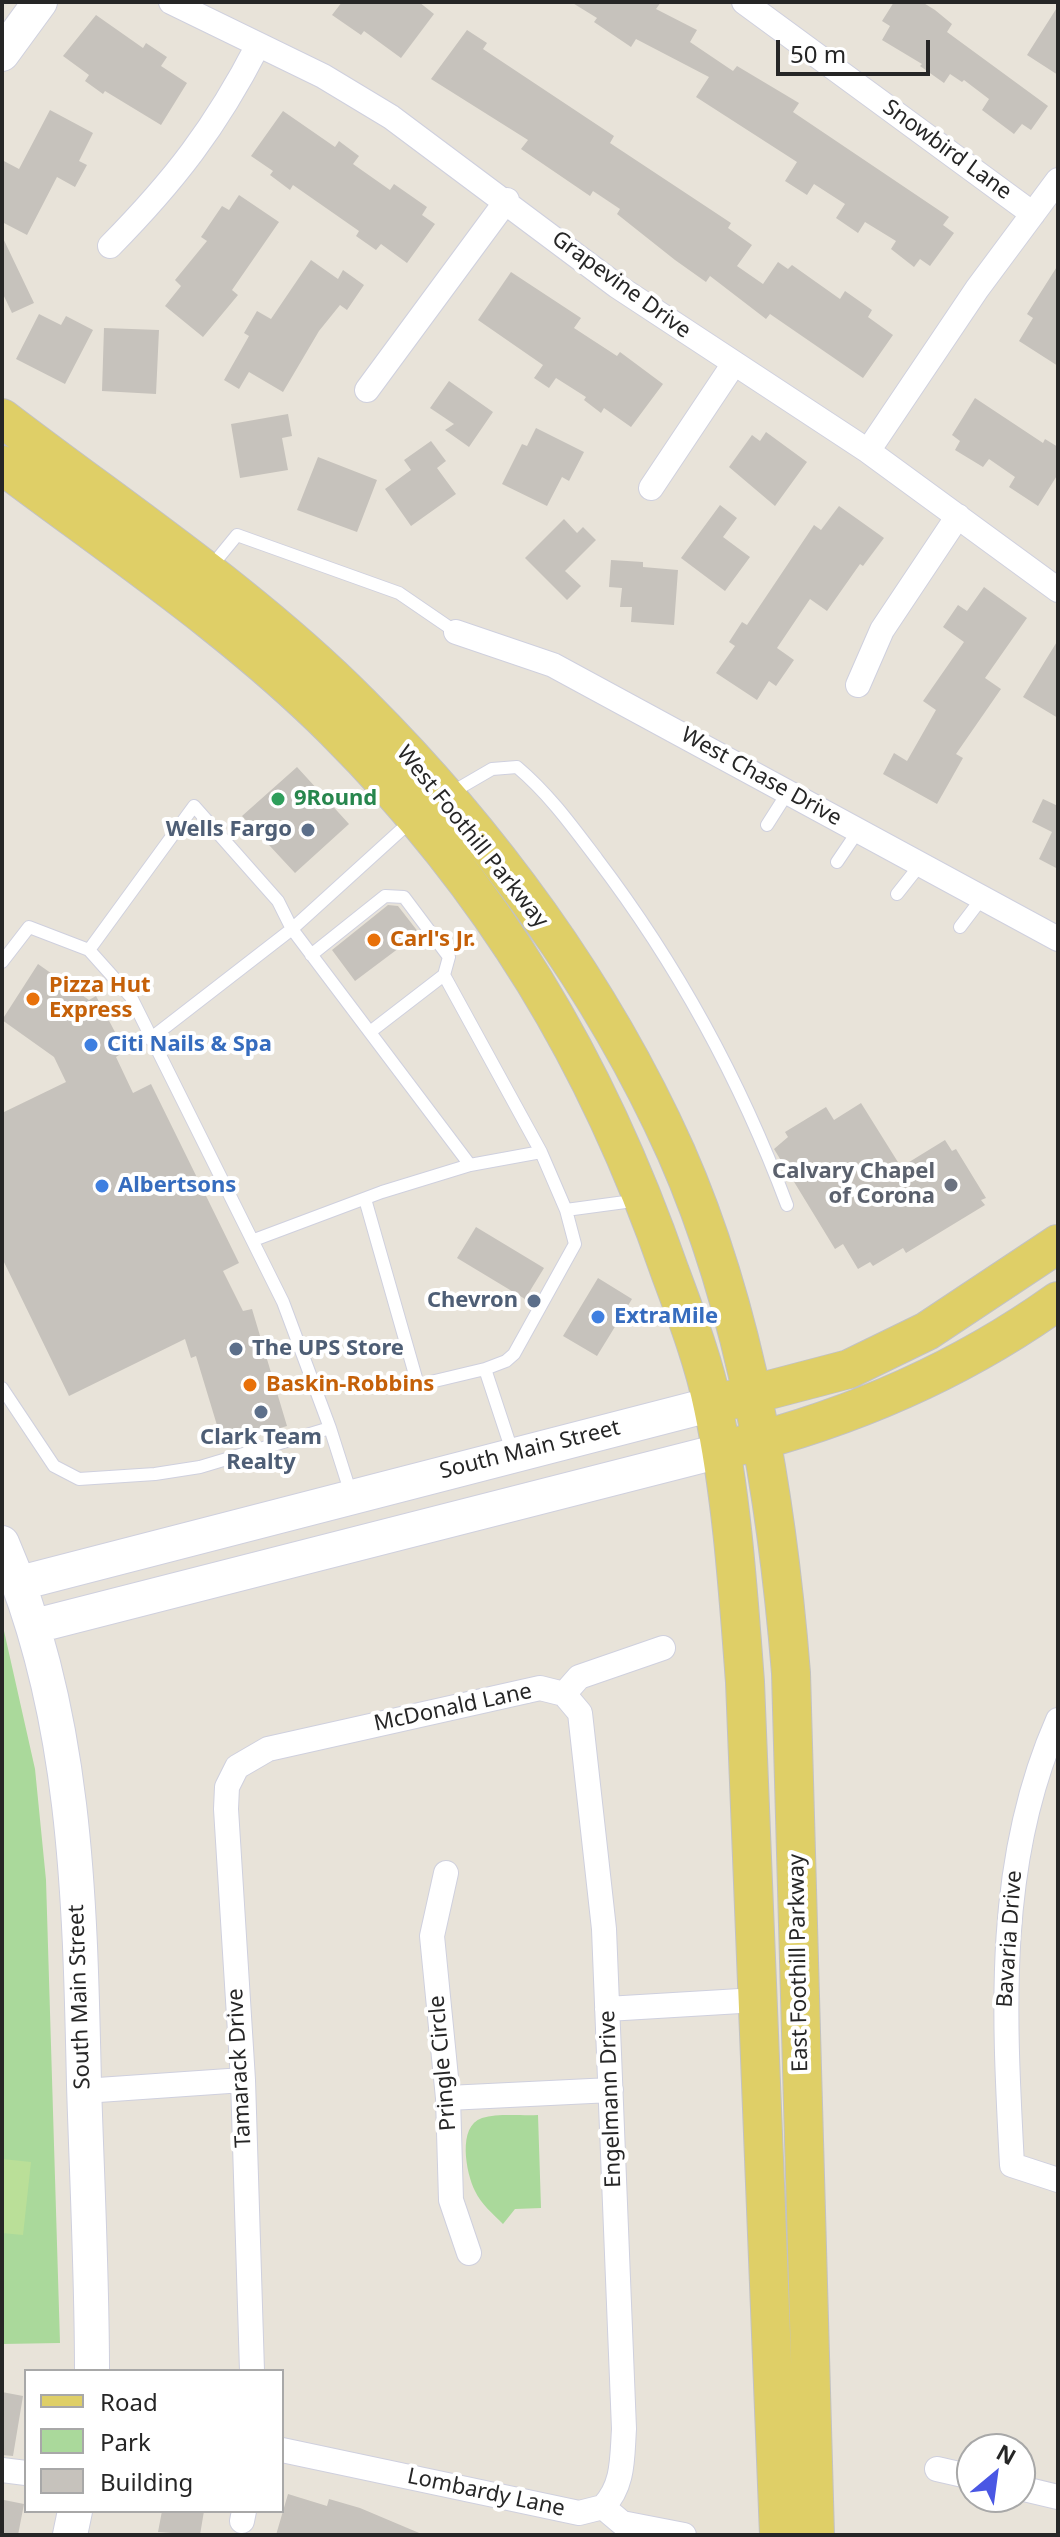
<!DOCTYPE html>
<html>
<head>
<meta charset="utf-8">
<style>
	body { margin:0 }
	#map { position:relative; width:1060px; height:2537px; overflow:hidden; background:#e8e3d9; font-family:"Noto Sans",sans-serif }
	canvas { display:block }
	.frame { position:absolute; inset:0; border:4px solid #262626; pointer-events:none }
	.legend { position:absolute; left:24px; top:2369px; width:260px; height:144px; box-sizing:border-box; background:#fff; border:2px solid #a8a8a8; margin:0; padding:10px 14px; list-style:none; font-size:24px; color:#262626 }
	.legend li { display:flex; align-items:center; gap:16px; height:40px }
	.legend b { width:40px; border:2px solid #a8a8a8 }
	.north { position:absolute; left:956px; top:2433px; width:80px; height:80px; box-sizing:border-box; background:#fff; border:2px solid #a8a8a8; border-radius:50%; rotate:29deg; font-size:22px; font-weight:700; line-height:32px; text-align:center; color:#262626 }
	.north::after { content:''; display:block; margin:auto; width:28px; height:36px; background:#4a57e4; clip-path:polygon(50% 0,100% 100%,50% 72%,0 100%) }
	.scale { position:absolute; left:776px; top:40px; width:154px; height:36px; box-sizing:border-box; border:4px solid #262626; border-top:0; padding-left:10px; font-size:24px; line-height:28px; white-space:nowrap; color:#262626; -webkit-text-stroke:6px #fff; paint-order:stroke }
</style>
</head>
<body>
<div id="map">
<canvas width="1060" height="2537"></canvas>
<div class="frame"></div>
<ul class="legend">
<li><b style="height:10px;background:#dfcf67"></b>Road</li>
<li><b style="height:22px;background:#aad99b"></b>Park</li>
<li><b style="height:22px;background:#c6c2bc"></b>Building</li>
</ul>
<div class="north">N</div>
<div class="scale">50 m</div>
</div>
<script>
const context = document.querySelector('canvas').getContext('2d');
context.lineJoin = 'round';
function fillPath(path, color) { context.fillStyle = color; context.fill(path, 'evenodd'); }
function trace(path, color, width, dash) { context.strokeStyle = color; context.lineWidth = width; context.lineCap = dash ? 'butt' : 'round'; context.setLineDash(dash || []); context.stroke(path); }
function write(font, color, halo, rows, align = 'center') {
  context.font = font + ' "Noto Sans",sans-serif'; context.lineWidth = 8; context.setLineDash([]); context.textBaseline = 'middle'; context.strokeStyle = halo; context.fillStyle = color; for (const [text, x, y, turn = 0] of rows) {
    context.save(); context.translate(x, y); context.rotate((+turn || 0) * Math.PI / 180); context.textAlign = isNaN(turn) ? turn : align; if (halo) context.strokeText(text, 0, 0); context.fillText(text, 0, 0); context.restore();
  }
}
const green = new Path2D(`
	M2,1622L35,1769L46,1880L60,2343L2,2344Z
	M538,2115L541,2208L515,2209L503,2224C493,2214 481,2204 475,2191C466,2173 457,2126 482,2118C498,2113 522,2116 538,2115Z`);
const pitch = new Path2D(`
	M2,2159L31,2162L23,2235L2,2233Z`);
const building = new Path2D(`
	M342,2H419L434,14L401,58L364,31L361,35L332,15Z
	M571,2H661L656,9L697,30L690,42L733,71L737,66L799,103L793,112L949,217L943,225L954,233L930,266L920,259L914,267L891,249L896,241L865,222L858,233L836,218L845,204L814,184L807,195L785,181L797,162L696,97L709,77L636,39L631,47L594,22L597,18Z
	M894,2H922L935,10L952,24L947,32L1048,106L1031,130L1022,124L1014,134L982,110L989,99L964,80L962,82L950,74L944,83L920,66L922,64L882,40L890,26L882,21Z
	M1058,6V75L1027,55Z
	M96,15L143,48L146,43L167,57L161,66L187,83L161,125L105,91L103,94L85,81L89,75L63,56Z
	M467,30L487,43L483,49L614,136L610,143L731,223L728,228L752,245L737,266L763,284L778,262L788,269L792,265L840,299L845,291L872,310L868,317L893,335L863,378L770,314L766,319L710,276L706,282L675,260L617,214L620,209L593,191L590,196L521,149L528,140L431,79Z
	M50,110L93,133L79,161L87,165L75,187L57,177L27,235L2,222V160L19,169Z
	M283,111L335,147L339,141L359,156L353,164L390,190L394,184L427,207L422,215L435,224L407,263L381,244L376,250L356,236L359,231L293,185L290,190L270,175L273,171L251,156Z
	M239,195L279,222L232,290L238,295L203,337L165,306L181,286L175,280L207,241L201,237L222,206L229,210Z
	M2,236L34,303L12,313L2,292Z
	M311,260L338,279L343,270L364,285L347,310L340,305L319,331L283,392L249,372L239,389L224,380L249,336L244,333L257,311L271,319Z
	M1058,265V366L1019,341L1033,318L1027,314Z
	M511,272L581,318L574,328L617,356L620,352L663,384L631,427L604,408L601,413L584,400L586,397L556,378L549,388L534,378L543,365L478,320Z
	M39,314L61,325L66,316L93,330L65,384L16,359Z
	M104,328L159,330L156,394L102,391Z
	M449,381L493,412L469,447L445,430L454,424L430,408Z
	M975,398L1043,443L1045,439L1058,447V474L1038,506L1009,487L1015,477L989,459L983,467L955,450L960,441L952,435Z
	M288,414L292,436L282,438L288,470L240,478L231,424Z
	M536,428L584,452L569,481L562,477L547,506L502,484L522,444L527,446Z
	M766,432L807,462L775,506L729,467L752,435L760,441Z
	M431,441L446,461L437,468L456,494L411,526L385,489L411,470L404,460Z
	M318,457L377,480L357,532L297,510Z
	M720,505L737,518L723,537L750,557L725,591L681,558Z
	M839,506L884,538L863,566L860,564L827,611L810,599L777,648L794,660L776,686L769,681L757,700L716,673L735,646L729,642L742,622L747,625L814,525L821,530Z
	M564,519L577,533L583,527L596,540L565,571L581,586L567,600L525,558Z
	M611,560L643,562V567L678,570L674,625L631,622L632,607H620L622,588L609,587Z
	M984,587L1027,618L985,678L1001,689L956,754L963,758L937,804L883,774L894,753L907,761L936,710L923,701L964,642L943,627L958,605L967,611Z
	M1058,640V718L1023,697Z
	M297,767L349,824L295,873L242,816Z
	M1043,799L1058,806V869L1039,859L1052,832L1032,822Z
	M388,905L398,906L419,933L355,981L332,950Z
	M38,964L89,1000L96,996L125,1051L116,1057L133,1093L151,1084L239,1263L223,1271L243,1311L252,1309L287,1426L223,1445L196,1356L191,1358L185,1339L69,1396L2,1258V1113L66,1082L54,1057L2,1020Z
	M861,1103L901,1167L945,1140L952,1151L956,1149L986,1198L981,1200L985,1205L906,1253L903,1248L873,1266L870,1262L858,1269L843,1244L835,1249L774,1149L788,1137L785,1132L826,1107L834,1120Z
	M476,1227L544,1268L525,1299L457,1258Z
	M598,1278L632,1299L597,1356L563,1336Z
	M2,2392L23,2396L13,2456L2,2455Z
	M288,2494L327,2506L329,2499L360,2508L424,2535H276Z
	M4,2500L24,2504L18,2535H2Z
	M162,2511H204L200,2535L158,2532Z`);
const lane = new Path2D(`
	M210,568L237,535L399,593L456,632
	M449,794L492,769L517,767C549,794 572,826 597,859C676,963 741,1082 787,1205
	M767,825L788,792
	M837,862L858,831
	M897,894L920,865
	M960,927L982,898
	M89,950L194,806L278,901L292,929L470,1165L541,1152L566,1210L640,1200
	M311,955L385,896L404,897L449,957L444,975
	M2,962L29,927L89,950L131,997L283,1302L330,1428
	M370,1032L444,975L541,1152
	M150,1039L292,929L411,821
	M365,1199L418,1385L485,1369L513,1454
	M254,1240L382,1192L470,1165
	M485,1369L506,1361L514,1354L575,1244L566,1210
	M2,1388L54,1466L79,1479L155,1474L200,1467L330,1428L351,1494`);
const street = new Path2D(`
	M171,2L323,76L391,117L617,286L868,451L1058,590
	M744,2L1033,214
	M110,246C174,181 216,127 258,45
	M367,390L507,200
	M868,451L977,289L1058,180
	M651,488L733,365
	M456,632L553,665L1058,939
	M858,685L882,630L958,516
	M564,1694L580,1713L604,1929L624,2429C622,2458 624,2485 603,2507
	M1058,1720C995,1862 1004,2014 1012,2165L1058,2180
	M446,1873L432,1936L448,2098L451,2200L469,2253
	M607,2009L757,2000
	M84,2091L243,2080
	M448,2098L611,2090
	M252,2371L243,2080L226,1809L227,1787L237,1767L268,1749L540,1688L564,1694L579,1677L663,1648
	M282,2450L579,2513L603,2507L622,2523L684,2535
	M937,2469L972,2477
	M2,2470L26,2473
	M1020,2488L1058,2497
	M242,2521L244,2511`);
const secondary = new Path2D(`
	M2,54L40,2
	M2,1543C77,1714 80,1902 84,2085C87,2181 92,2276 92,2371
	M20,1583L713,1404
	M35,1626L720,1451
	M70,2535L75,2511`);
const primary = new Path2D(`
	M2,418C122,510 253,596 360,704C489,832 602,987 676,1152C747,1313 777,1499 791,1673L815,2535
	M2,465C115,550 235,630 335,730C493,888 597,1061 670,1272C686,1315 704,1362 713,1407C732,1497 738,1590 745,1682L779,2535
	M727,1401L849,1369L927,1331L1058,1244
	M735,1447C851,1418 960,1371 1058,1301`);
const markers = [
	[278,799,8,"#2e9e5b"],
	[308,830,8,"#5c6f8a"],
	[374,940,8,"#e8710a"],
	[33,999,8,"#e8710a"],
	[91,1045,8,"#3f7fe0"],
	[951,1185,8,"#6b7280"],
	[102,1186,8,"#3f7fe0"],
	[534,1301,8,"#5c6f8a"],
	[598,1317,8,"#3f7fe0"],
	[236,1349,8,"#5c6f8a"],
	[250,1385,8,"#e8710a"],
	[261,1412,8,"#5c6f8a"]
];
const streetNames = [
	["Snowbird Lane",947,150,36],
	["Grapevine Drive",621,285,36],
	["West Chase Drive",761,777,29],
	["West Foothill Parkway",472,837,51],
	["South Main Street",530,1450,-14],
	["McDonald Lane",453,1708,-12],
	["Bavaria Drive",1010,1939,-86],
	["East Foothill Parkway",799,1963,-91],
	["South Main Street",80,1997,-92],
	["Pringle Circle",443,2063,-95],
	["Tamarack Drive",240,2068,-93],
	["Engelmann Drive",611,2099,-92],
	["Lombardy Lane",486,2493,12]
];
const leisureNames = [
	["9Round",294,799]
];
const serviceNames = [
	["Wells Fargo",292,830],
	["Chevron",518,1301],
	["The UPS Store",252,1349,"left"],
	["Clark Team",261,1438,"center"],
	["Realty",261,1463,"center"]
];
const foodNames = [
	["Carl's Jr.",390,940],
	["Pizza Hut",49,986],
	["Express",49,1011],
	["Baskin-Robbins",266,1385]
];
const shopNames = [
	["Citi Nails & Spa",107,1045],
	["Albertsons",118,1186],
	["ExtraMile",614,1317]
];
const worshipNames = [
	["Calvary Chapel",935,1172],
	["of Corona",935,1197]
];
fillPath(green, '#aad99b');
fillPath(pitch, '#badf98');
fillPath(building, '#c6c2bc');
trace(lane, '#cfd0de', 14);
trace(street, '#cfd0de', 26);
trace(secondary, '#cfd0de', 36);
trace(primary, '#c2c2c2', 40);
trace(lane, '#fff', 12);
trace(street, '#fff', 24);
trace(secondary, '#fff', 34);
trace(primary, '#dfcf67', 38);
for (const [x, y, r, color] of markers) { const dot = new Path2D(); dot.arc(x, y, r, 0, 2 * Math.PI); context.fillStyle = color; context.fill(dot); trace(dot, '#fff', 3); }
write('22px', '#262626', '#fff', streetNames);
write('bold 22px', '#27864d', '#fff', leisureNames, 'left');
write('bold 22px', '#4e5e75', '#fff', serviceNames, 'right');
write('bold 22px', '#c56008', '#fff', foodNames, 'left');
write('bold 22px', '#366cbe', '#fff', shopNames, 'left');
write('bold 22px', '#5b616d', '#fff', worshipNames, 'right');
</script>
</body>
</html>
